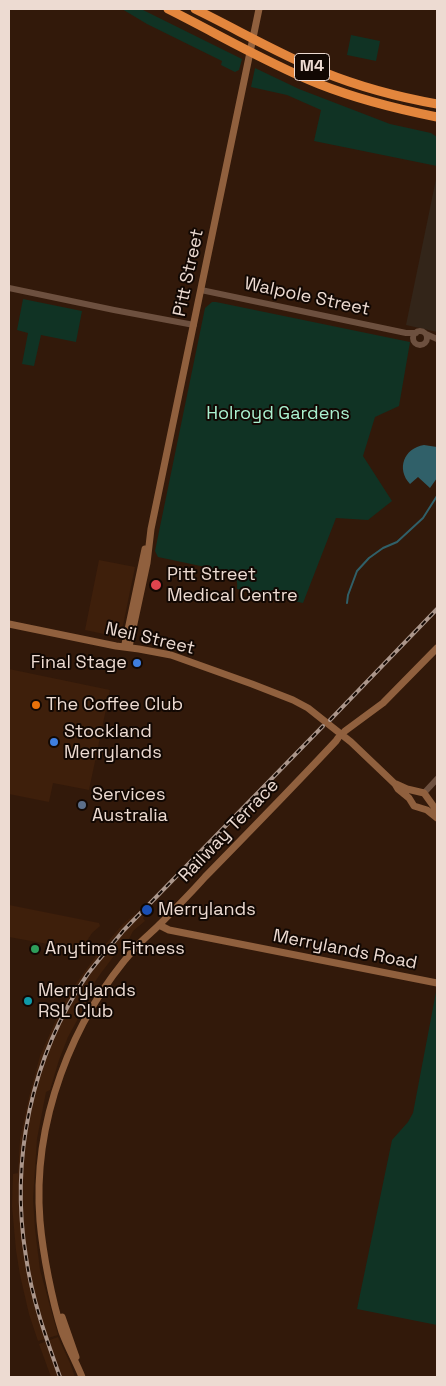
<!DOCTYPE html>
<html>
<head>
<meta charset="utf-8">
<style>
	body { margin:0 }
	#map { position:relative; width:446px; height:1386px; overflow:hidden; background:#32190a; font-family:"Space Grotesk",sans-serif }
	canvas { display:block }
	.frame { position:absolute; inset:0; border:10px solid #eddbd2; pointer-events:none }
</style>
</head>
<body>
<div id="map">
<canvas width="446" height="1386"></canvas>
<div class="frame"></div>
</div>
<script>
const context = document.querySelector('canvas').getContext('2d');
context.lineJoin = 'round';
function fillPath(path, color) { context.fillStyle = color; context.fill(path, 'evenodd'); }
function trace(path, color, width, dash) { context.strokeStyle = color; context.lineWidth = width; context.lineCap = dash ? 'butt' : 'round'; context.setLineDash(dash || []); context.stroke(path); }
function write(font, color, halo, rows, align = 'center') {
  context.font = font + ' "Space Grotesk",sans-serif'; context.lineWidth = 4; context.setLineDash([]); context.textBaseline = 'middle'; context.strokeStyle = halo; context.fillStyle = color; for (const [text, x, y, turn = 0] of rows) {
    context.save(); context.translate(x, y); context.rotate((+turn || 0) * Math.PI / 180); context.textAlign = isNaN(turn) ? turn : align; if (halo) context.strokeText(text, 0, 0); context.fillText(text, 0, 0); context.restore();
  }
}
const built = new Path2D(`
	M99,560L135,567L121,635L118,637L85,630Z
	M9,669L110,690L89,790L53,783L49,802L9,794Z
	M9,905L99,923L100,926L92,933L81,950L9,937Z
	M145,908L149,912L143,918L145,921L133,931L129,939L131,944L120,948L101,973L88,992L86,1004L68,1037L59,1060L50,1090L46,1092L37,1139L33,1199L35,1229L40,1270L58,1335L38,1341L29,1314L20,1275L16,1250L12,1206L13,1174L18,1173L20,1139L29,1097L40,1056L59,1013L72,989L98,953L123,924L135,914L137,916Z
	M58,1337L70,1363L75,1377H51L39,1344Z`);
const industrial = new Path2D(`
	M436,179H437V332L406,325Z`);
const green = new Path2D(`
	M122,9H141L242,59L239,70L235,72L221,65L222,61L147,24Z
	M351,35L380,41L376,61L347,55Z
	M255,68L299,89L390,124L431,133L437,137V166L314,141L321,110L287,95L251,87Z
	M23,299L82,311L76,342L41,335L34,366L22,364L28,333L17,330Z
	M212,302H216L410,342L399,406L375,417L363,456L392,501L368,520L336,518L303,603L237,589C238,581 236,575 229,572L158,557L155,551L205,308Z
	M436,992H437V1325L357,1309L392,1140L408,1122L413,1113Z`);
const water = new Path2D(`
	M424,445L437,447V478L430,488L418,477L410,484C396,469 404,448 424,445Z`);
const stream = new Path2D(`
	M347,603L348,595L357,571L369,558L383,548L397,542L423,518L437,496`);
const tertiary = new Path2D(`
	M9,288L114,310L194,325
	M201,290L406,333H416
	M413 338a7 7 0 1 1 14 0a7 7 0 1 1-14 0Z
	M426,334L437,339
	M424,793L437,779`);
const secondary = new Path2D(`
	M9,624L116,646L139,649L171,655L252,684L293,700L308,708L351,742L395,784L398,789L409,798L414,806L427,810L437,818
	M125,644L145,549
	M129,647L147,563L151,529L259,9
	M345,731L383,703L437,648
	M396,784L407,789L424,793L437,811
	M159,925L169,930L437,983
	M62,1317L76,1357
	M82,1377C76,1362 68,1348 62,1332C52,1300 43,1255 40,1221C32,1123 71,1020 136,947C143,939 151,933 158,926C174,910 190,894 205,877C249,832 293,787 336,741L338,738`);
const motorway = new Path2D(`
	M168,9C218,34 267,63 319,84C357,99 397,109 437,117
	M195,9C238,30 279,54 323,72C360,87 398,97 437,104`);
const rail = new Path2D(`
	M330,720L437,609
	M60,1377C46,1338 32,1299 26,1257C10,1160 31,1057 87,975C98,960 111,946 123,931L323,726`);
const markers = [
	[156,585,6,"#e0444e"],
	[137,663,5,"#3f7fe0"],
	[36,705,5,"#e8710a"],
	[54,742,5,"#3f7fe0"],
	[82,805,5,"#5c6f8a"],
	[147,910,6,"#1a4fb4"],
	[35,949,5,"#2e9e5b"],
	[28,1001,5,"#0f9aa8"]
];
const shields = [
	[312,67,35]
];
const shieldNames = [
	["M4",312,67]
];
const streetNames = [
	["Pitt Street",189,273,-78],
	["Walpole Street",307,297,12],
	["Neil Street",150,639,13],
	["Railway Terrace",229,831,-46],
	["Merrylands Road",345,950,11]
];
const parkNames = [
	["Holroyd Gardens",278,414]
];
const poiNames = [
	["Pitt Street",167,575],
	["Medical Centre",167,596],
	["Final Stage",127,663,"right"],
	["The Coffee Club",46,705],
	["Stockland",64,732],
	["Merrylands",64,753],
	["Services",92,795],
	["Australia",92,816],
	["Merrylands",158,910],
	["Anytime Fitness",45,949],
	["Merrylands",38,991],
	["RSL Club",38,1012]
];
fillPath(built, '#3e1f0b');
fillPath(industrial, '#332519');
fillPath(green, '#103324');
fillPath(water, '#306069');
trace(stream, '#306069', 2);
trace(tertiary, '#6d503f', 6);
trace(secondary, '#90603e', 7);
trace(motorway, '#e3863d', 9);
trace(rail, '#ab968b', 4);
trace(rail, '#120803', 2, [5.5]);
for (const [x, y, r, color] of markers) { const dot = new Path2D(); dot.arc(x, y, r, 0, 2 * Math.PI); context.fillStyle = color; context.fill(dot); trace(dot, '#120803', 2); }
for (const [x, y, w] of shields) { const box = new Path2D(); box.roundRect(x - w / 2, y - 13.5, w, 27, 4); context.fillStyle = '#120803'; context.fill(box); trace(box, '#eddbd2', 1); }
write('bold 16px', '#eddbd2', null, shieldNames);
write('18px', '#eddbd2', '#120803', streetNames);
write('18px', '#abf1d0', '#120803', parkNames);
write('18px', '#eddbd2', '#120803', poiNames, 'left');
</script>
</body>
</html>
